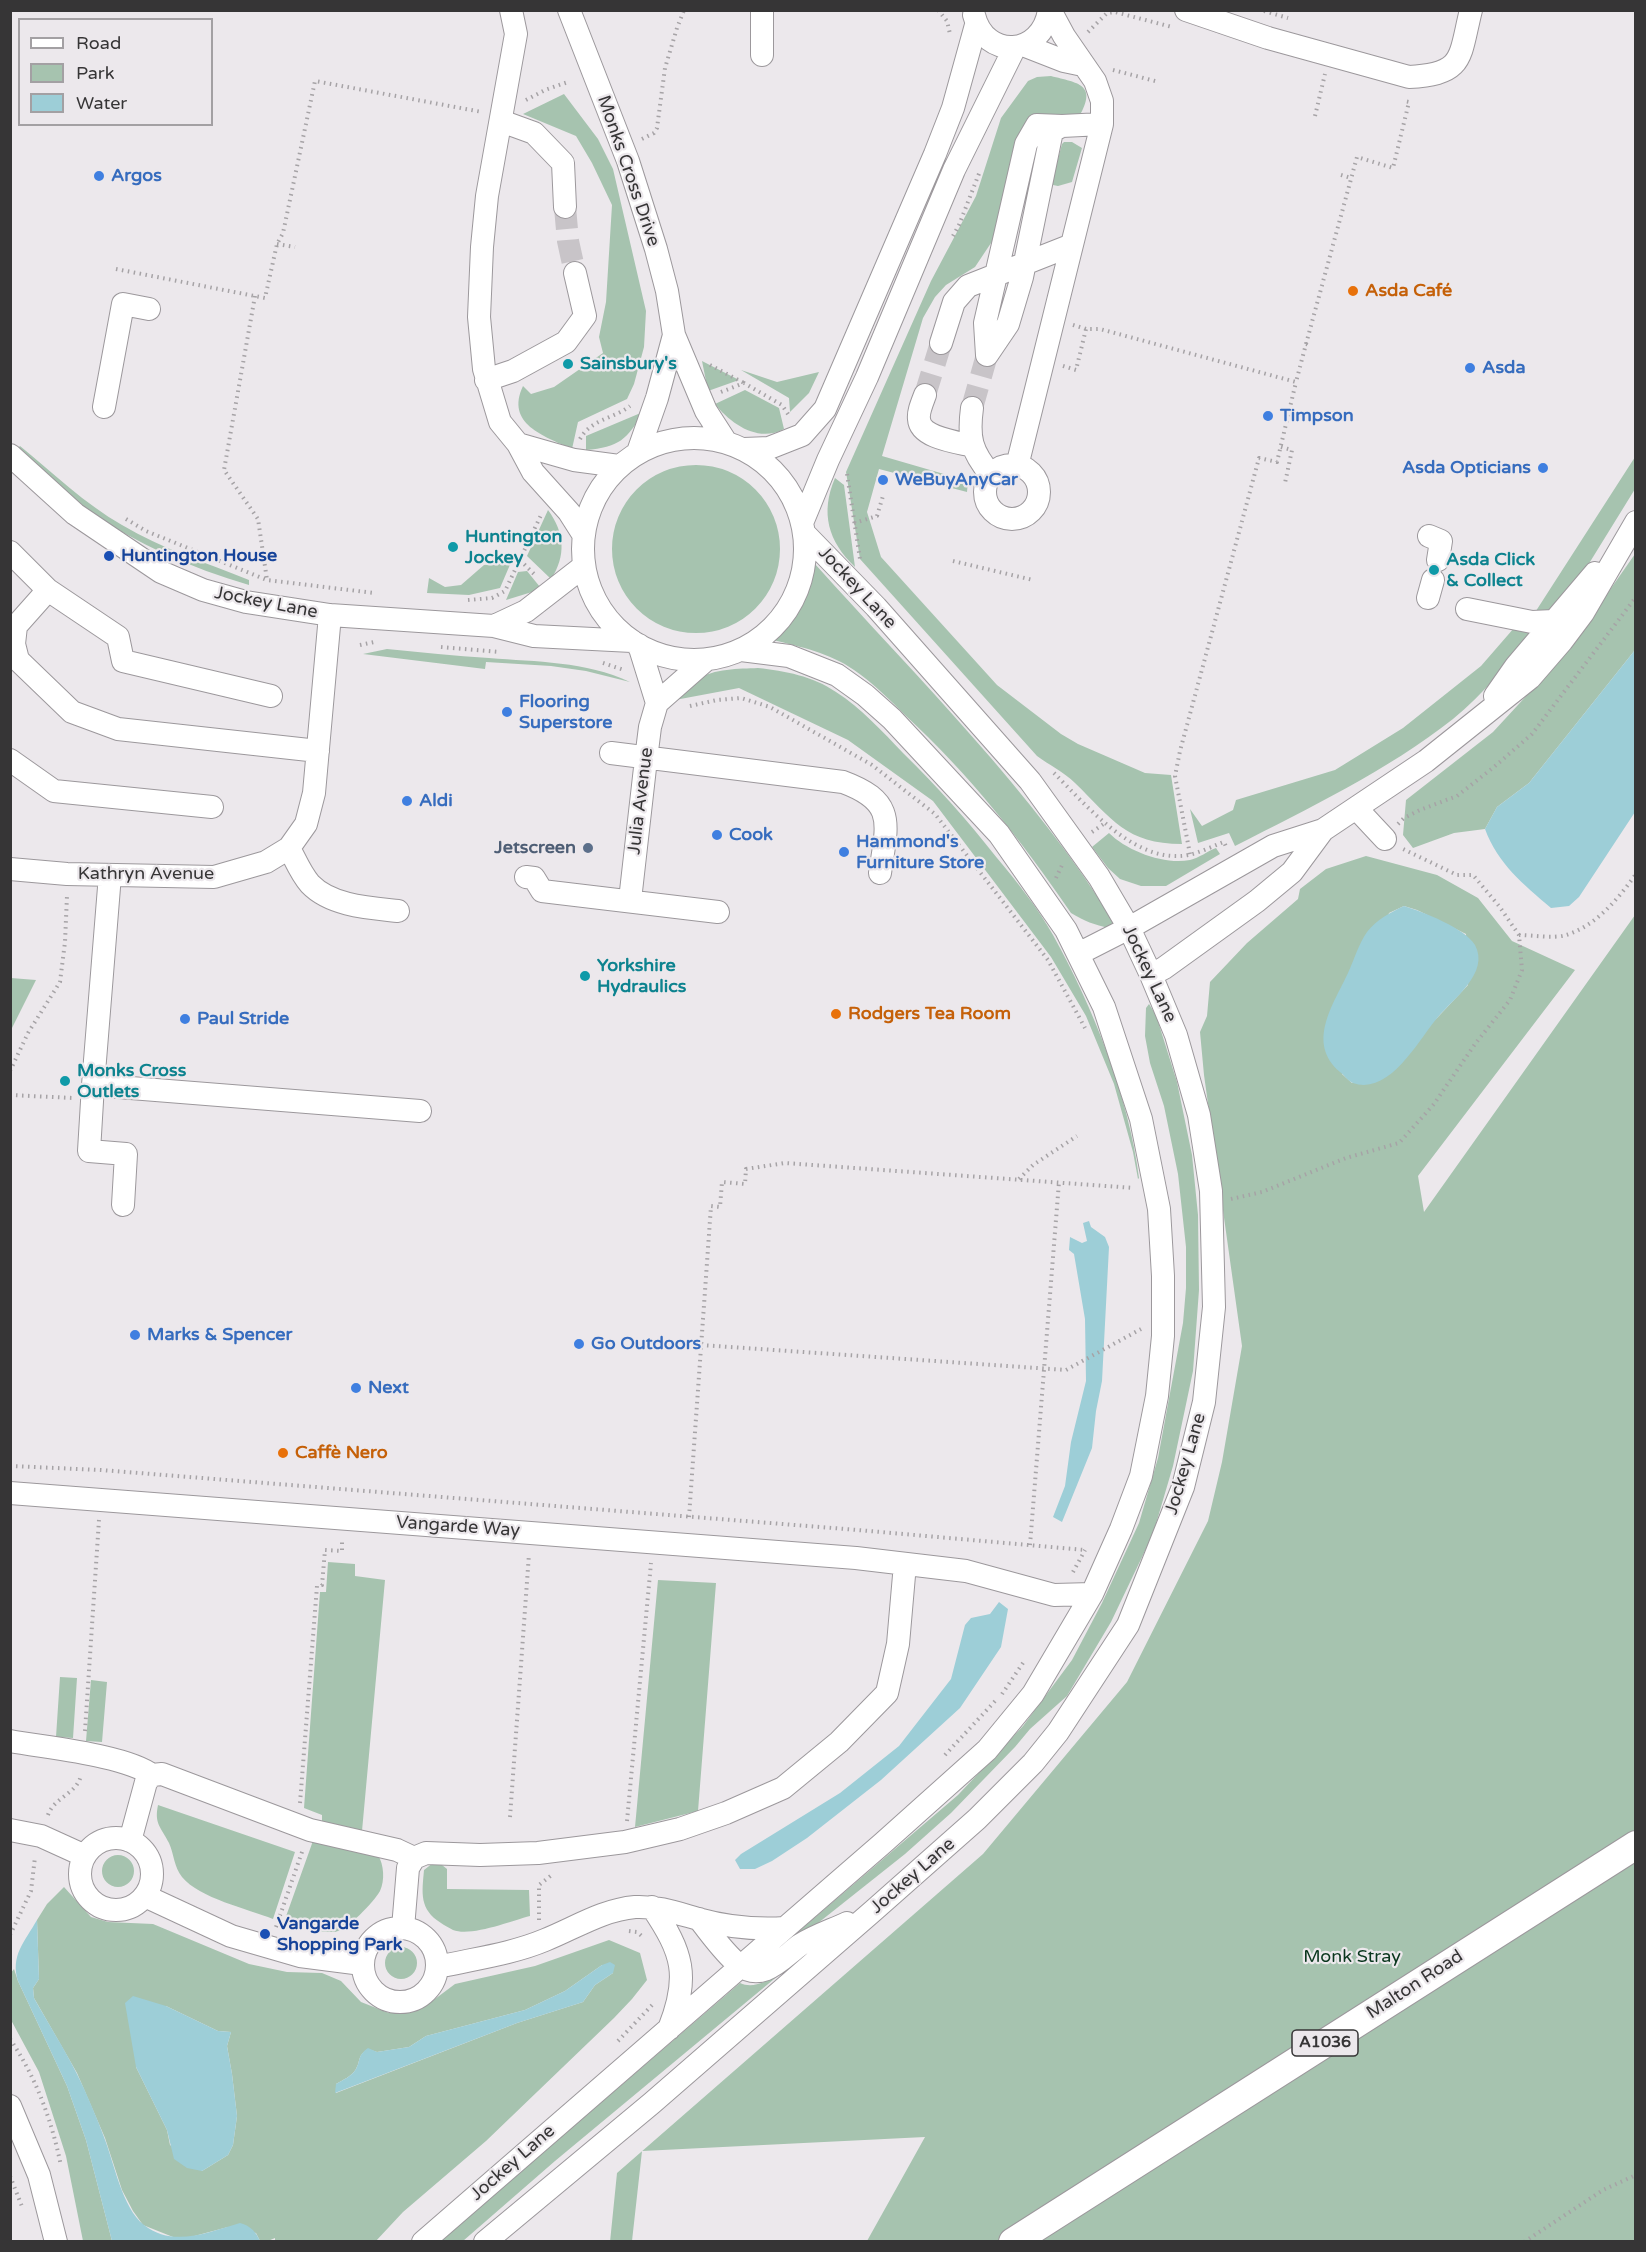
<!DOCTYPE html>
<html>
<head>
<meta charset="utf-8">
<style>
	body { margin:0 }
	#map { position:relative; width:1646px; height:2252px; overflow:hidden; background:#ece8ec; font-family:"Varela Round",sans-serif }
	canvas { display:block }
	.frame { position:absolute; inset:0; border:12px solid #363536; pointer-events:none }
	.legend { position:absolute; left:18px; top:18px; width:195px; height:108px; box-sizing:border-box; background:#ece8ec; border:2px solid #a3a0a3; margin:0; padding:8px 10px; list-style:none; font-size:18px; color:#363536 }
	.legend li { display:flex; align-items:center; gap:12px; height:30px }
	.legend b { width:30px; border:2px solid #a3a0a3 }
</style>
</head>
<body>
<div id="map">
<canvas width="1646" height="2252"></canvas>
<div class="frame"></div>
<ul class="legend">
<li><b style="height:8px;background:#fff"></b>Road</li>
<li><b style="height:16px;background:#a6c3af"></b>Park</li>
<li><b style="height:16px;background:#9dced7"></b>Water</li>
</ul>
</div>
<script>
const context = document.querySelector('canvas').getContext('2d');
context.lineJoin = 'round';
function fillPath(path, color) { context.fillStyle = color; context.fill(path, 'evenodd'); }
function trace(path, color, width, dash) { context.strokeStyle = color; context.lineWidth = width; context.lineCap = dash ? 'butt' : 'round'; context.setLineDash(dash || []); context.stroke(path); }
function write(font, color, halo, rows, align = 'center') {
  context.font = font + ' "Varela Round",sans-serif'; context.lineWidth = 4.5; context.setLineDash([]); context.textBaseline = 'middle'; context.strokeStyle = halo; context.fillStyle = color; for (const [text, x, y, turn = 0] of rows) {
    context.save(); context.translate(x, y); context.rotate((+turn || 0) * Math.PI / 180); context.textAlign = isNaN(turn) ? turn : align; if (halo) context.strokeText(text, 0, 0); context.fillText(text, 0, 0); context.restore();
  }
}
const green = new Path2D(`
	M1051,76C1078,83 1098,84 1079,117L1041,114L995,237L975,267L946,285L935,297L923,318L882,456L968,481L967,492L879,469L867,512L881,557L997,685L1061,734L1078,744L1145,773L1171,775L1182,844C1126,844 1112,819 1075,783C1064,772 1049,765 1037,756L860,559L846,472L931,281L976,196L1001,118L1028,81L1037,77Z
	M564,94L598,139L613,169L646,311L644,347L634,384L627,399L578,422L572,449C544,436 505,424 523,386L531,394L554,387L603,353L599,337L606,302L612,205L592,163L576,136L523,114Z
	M1064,142H1072L1082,148L1072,182L1058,186L1053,185L1052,181L1062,144Z
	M702,361L739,380L708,391Z
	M741,370L777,382L819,372L809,393L790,412L789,398Z
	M745,390L779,408L784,429C758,443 731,424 715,404Z
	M643,412C627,440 619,447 586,450V436Z
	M20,446C53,473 85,504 122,525C162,549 207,563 249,580V585C191,568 137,544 87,510C62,492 39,469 16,450Z
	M1635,457V489L1585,570L1553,611L1534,614Z
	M612 549a84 84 0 1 1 168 0a84 84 0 1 1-168 0Z
	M835,478L844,485L855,567C828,541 820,513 835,478Z
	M548,510C565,533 566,556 551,579L527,556Z
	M515,553L500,588L469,595L427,593L429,578L445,587L461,585L484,565L503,562Z
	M1635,554V650L1529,783L1497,807L1485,829L1454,833L1413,848L1403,835L1406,800L1493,732L1565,654Z
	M815,564C919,680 1033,791 1115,924L1109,928C1095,925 1084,921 1071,913C1022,841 969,774 905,715C889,699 873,683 854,670C830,653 801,647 773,640C796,618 808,594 815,564Z
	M527,571L540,587L532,592L506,600L518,572Z
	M1514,628L1534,631C1509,662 1484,694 1453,719C1387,771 1309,808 1235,846L1229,833L1198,843L1190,809L1202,826L1233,810L1236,800L1335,770L1403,728L1481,666Z
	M387,649C421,652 455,656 489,658C537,662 585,661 630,682L586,671L551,666L486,662L485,669L363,654Z
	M758,668C785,671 813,676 836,692C861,708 883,732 903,753C938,787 967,820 997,858C1017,882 1038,908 1053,935C1093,1007 1129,1097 1139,1178L1138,1179L1133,1152L1114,1084L1086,1016L1051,957L933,801L848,740L739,688L675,700C682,694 689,686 697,680C714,668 739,669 758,668Z
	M1109,833C1127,851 1164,865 1190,860C1199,858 1208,851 1216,848L1220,854L1166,886H1141L1120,879L1108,868L1092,847Z
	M1366,856L1437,875L1478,898L1512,941L1575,970L1418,1176L1424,1212L1635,915V2241H867L925,2137L642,2151L632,2241L610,2242L617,2173L983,1854L1127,1682L1208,1521L1222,1462L1242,1346L1204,1075L1200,1032L1207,1016L1210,982L1247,943L1298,899L1300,889L1326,869ZM1404,906L1417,910L1466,934L1468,985L1437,1018L1352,1083L1342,1074L1389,913Z
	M11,978L36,980L11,1030L10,978Z
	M1149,1004L1156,1015L1177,1082L1192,1155L1198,1215L1199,1290L1193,1371L1173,1466L1153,1534L1111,1622L1067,1696L1030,1729L1015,1747L951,1813L905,1854L803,1935L799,1931L958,1795L1023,1726L1072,1660L1102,1603L1139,1523L1158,1458L1183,1323L1186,1288V1247L1178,1174L1164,1106L1150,1063L1145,1036L1146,1008Z
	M328,1562L355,1564V1576L385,1580L362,1831L322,1822V1815L304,1808L320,1592H326Z
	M658,1580L716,1583L698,1811L635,1827Z
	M60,1677L77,1678L73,1738L56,1737Z
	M91,1680L107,1682L102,1742L86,1741Z
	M158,1805L295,1852L273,1919C248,1909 199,1898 182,1877C174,1867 174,1854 169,1843C161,1827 154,1824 158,1805Z
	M314,1838L378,1855C384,1865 385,1880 380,1891C374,1902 347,1930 335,1932C318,1933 299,1926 284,1922Z
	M102 1871a16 16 0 1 1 32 0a16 16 0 1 1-32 0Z
	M433,1863L442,1865L447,1869V1889L529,1890L530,1916C511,1921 471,1937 453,1930C449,1928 444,1925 441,1923C419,1909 422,1893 424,1870Z
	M64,1887L91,1917L108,1922L153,1924L249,1964L287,1972L322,1973L341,1981L361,2002L389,2013L413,2010L431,2002L455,1984L535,1966L609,1940L640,1953L647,1980L632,1999L614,2018L486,2141L403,2212L375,2242H275V2238L268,2241H260L256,2233L228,2227L187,2238L173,2237L143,2225L133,2211L122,2190L105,2138L77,2073L34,1998L33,1988L39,1979L37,1920L47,1904ZM602,1965L613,1973L595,1985L583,2002L517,2023L336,2093V2084C343,2080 352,2076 356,2069C361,2060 357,2056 368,2049L377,2052L409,2047L426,2036L525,2010L565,1991ZM166,2006L218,2031L231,2032L227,2046L232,2074L237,2116L233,2145L228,2155L202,2171L170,2145L167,2130L136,2067Z
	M385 1963a16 16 0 1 1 32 0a16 16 0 1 1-32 0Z
	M803,1955L555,2161L463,2241L439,2242L740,1983C761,1993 786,1967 803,1955Z
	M14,1969L18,1981L67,2086L86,2140L112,2241H83L66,2156L39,2072L11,2020L10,1974Z`);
const water = new Path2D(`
	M1635,650V812L1579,897L1569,906L1551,908C1523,884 1498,864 1485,829L1497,807L1529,783Z
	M1404,906C1423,912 1465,928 1475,945C1490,973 1453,999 1438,1017C1419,1039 1390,1096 1353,1083C1349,1082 1344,1075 1340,1072C1306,1043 1333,1005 1348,973C1354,960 1359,943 1367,932C1376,920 1391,912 1404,906Z
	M1089,1221L1091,1227L1105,1237L1109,1247L1102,1381L1096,1411L1092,1448L1062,1522L1053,1517L1065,1486L1071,1442L1086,1381L1085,1319L1074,1254L1069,1250L1070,1237L1082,1243L1087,1241L1083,1223Z
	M999,1602L1008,1609L1001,1647L960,1708L881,1780L807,1838L772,1861L755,1869H740L735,1860L741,1854L840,1793L899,1746L951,1679L965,1625L971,1618L990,1614Z
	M37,1920L39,1979L33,1988L34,1998C48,2023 64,2048 77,2074C87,2094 96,2116 104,2137C114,2162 122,2208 144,2225C173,2248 209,2232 240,2223C251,2226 256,2232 260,2241H112L86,2140L67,2086L18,1981C10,1956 25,1941 37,1920Z
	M610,1962L615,1965L613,1973L595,1985L583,2002L517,2023L335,2093L336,2084C343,2080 352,2076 356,2069C361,2060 357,2056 368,2048L377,2052L409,2047L426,2036L525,2010L565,1991L602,1965Z
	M133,1996L166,2006L218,2031L231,2032L227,2046L232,2074L237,2116L233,2145L228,2155L202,2171L187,2168L174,2159L167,2130L136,2067L125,2003Z`);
const minorTunnel = new Path2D(`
	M565,207L568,241L575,273
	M925,395L941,343
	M972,408L987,355`);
const path = new Path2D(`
	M938,10L947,21L950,34
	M1264,11L1288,18
	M1088,32L1107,13L1115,12L1172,27
	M1113,70L1159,82
	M526,100L545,90L568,82
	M1315,116L1325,74
	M642,139L654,133L657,128L665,68L677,28L684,10
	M1341,175L1351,178
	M953,236L959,225L980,171
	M277,244L295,247
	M116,269L265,298L277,244L283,233L315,81L482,112
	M255,296L224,470L258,519L267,580
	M1073,325L1086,329
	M1306,344L1357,157L1393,168L1409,102L1404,101
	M710,365L744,383
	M1063,366L1076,370L1086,329H1100L1296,382L1306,344L1310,345
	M721,392L744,383L782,405L790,417
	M580,439C591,419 613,419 630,406
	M1281,447L1292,450L1285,483
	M847,474L860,559
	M126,519L146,531L267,580L374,593
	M854,523L877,516L883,496
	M520,560L536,576
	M953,561L1033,580
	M468,600L492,598L505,591L542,513
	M360,645L374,642
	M441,647L500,652
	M603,663L624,670
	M690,706L717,700L741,698L770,707L872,765L935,814L1048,960L1085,1028
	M1054,773C1086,805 1130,858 1179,856C1194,856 1210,847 1224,842L1227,849
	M1398,824L1404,818L1420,810L1457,796L1494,767L1532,734L1636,597
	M1092,832L1105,823
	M1190,854L1175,776L1180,751L1259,458L1277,462L1296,382
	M1056,878L1063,863
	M1519,935C1533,935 1553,939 1566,935C1596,926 1618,899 1636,874
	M10,1071L28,1033L60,982L65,942L67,896
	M10,1095L73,1098
	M1019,1179L1033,1165L1077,1136
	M1231,1199L1262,1192L1346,1158L1399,1143L1434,1104L1475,1044L1510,1000L1522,970L1519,935L1499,906L1473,875H1457L1403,849
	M701,1345L1066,1370L1141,1329
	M10,1466L101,1470L858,1530L1085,1550
	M689,1517L711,1206L720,1207L722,1182L745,1184L746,1169L785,1163L1134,1188
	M1030,1545L1059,1182
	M1073,1572L1085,1550
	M1002,1694L1025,1660
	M85,1731L99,1520
	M945,1755L997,1699
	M300,1803L317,1586L322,1585L325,1550L342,1551V1539
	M48,1815C54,1797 79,1793 81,1774
	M510,1817L529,1554
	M627,1821L651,1563
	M539,1920V1885L553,1874
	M276,1927L303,1849
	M629,1931L637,1932L644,1938
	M10,1935L31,1891L35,1857
	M10,2039C36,2077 52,2121 61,2166
	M618,2041L654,2003
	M10,2176L23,2209
	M1524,2242L1603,2190L1636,2175`);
const minor = new Path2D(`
	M511,10L516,34L487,196L482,247L479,317L484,369L500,422L518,444L533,472L569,512L583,534
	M569,10L628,161L656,249L667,291L674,335L706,411L726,442
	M762,10V55
	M1186,10L1268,38L1409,77C1465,74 1459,58 1471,10
	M974,15C985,60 1042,57 1049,10
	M1023,45L1064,61L1083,65
	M501,121L534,133L563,163L565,207
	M941,343L954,302L968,286L1072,245
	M987,355L1008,324L1022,277L1052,131L1062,126L1102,124
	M987,355L985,323L1026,144L1037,125L1062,126
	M486,380L513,371L566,342L585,316L575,273
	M925,395C922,403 918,412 919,419C920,438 957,442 973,446
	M104,407L123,304L149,309
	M972,408C968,438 971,451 991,475
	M583 549a111 111 0 1 1 222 0a111 111 0 1 1-222 0Z
	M518,444L574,460L619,466
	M744,449L769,448L802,435L825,409L935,154L953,108L976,25
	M638,452L657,398L674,335
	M10,455L75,514L161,572L203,590L246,602L330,615L494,626L534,636L632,641
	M985 492a27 27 0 1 1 54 0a27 27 0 1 1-54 0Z
	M1017,466L1102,124V101L1095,81L1064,36L1050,10
	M802,523L828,460L867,377L954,170L1015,47
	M1429,536L1441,541L1438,560
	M10,552L48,590L16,626L14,644L18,660L72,712L118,729L318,751
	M48,590L118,637L123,661L271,696
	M1428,598L1433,580
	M1467,609L1532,622L1554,621
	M494,626L526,611L584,566
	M639,645L657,703
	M1495,696L1516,666L1595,573
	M611,753L843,782C897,802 887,824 880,873
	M10,760L54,791L212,807
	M1356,808L1385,839
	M289,848C295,859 301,874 310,884C331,906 370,908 398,911
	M10,869L67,874L214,877L266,862L289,848L306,824L314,793L330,615
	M110,875L93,1085L420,1111
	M526,877L534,878L542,891L718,912
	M630,900L646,759L650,727L657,703L707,659
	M1078,954L1129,928L1273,846L1323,830L1426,761L1530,678L1562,641L1583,613L1636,522
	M1151,975L1164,968L1257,901L1292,872L1323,830
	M93,1085L89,1151L126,1154L123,1205
	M10,1493L856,1558L966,1571L1054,1595L1092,1594
	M10,1741C47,1748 125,1755 152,1775L146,1782L130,1841
	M152,1775L162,1774L310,1830L397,1850L414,1858
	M10,1830L41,1836L85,1856
	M80 1874a36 36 0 1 1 72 0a36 36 0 1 1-72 0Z
	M145,1896L231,1936L300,1956L362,1964
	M652,1907C683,1953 690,1976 669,2029
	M699,1919C711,1934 724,1953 739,1965C763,1983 782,1958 800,1945C814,1936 832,1930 847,1923
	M363 1965a37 37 0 1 1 74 0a37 37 0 1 1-74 0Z
	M403,1928L408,1868L414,1858L426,1853L480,1855L538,1853L625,1842L680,1829L726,1813L783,1788L839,1742L887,1693L898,1644L905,1564
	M437,1962L447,1965C479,1958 514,1953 545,1940C575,1928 602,1910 635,1907C658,1906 677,1913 698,1919C727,1927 755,1930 785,1928
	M10,2106L39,2175L56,2242
	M423,2242L883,1843L987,1750L1033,1694L1092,1594L1121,1529L1141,1476L1157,1396L1163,1336V1276L1159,1209L1141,1119L1104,1007L1066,930L999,834L892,719L865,695L837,675L789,656L741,650
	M485,2242L652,2103L873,1911L977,1819L1033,1763L1058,1732L1128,1625L1183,1487L1204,1402L1214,1307L1211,1191L1199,1115L1176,1035L1151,975L1129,928L1099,877L1030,781L876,607L804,533`);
const major = new Path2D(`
	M1013,2242L1636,1845`);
const markers = [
	[99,176,6,"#3f7fe0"],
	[1353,291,6,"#e8710a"],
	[568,364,6,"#0f9aa8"],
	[1470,368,6,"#3f7fe0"],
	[1268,416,6,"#3f7fe0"],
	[1543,468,6,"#3f7fe0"],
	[883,480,6,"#3f7fe0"],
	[453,547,6,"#0f9aa8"],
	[109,556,6,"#1a4fb4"],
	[1434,570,6,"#0f9aa8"],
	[507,712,6,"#3f7fe0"],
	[407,801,6,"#3f7fe0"],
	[717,835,6,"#3f7fe0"],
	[588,848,6,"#5c6f8a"],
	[844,852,6,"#3f7fe0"],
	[585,976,6,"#0f9aa8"],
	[836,1014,6,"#e8710a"],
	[185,1019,6,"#3f7fe0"],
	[65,1081,6,"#0f9aa8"],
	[135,1335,6,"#3f7fe0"],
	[579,1344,6,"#3f7fe0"],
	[356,1388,6,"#3f7fe0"],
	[283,1453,6,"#e8710a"],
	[265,1934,6,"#1a4fb4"]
];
const shields = [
	[1325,2043,66]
];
const shieldNames = [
	["A1036",1325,2043]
];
const streetNames = [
	["Monks Cross Drive",628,171,71],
	["Jockey Lane",857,588,47],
	["Jockey Lane",266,603,11],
	["Julia Avenue",641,801,-83],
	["Kathryn Avenue",146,874],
	["Jockey Lane",1149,974,65],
	["Jockey Lane",1186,1464,-74],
	["Vangarde Way",458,1527,4],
	["Jockey Lane",913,1876,-41],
	["Malton Road",1415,1985,-33],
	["Jockey Lane",513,2163,-41]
];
const shopNames = [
	["Argos",111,176],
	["Asda",1482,368],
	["Timpson",1280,416],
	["Asda Opticians",1531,468,"right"],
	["WeBuyAnyCar",895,480],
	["Flooring",519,702],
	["Superstore",519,723],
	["Aldi",419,801],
	["Cook",729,835],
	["Hammond's",856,842],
	["Furniture Store",856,863],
	["Paul Stride",197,1019],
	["Marks & Spencer",147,1335],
	["Go Outdoors",591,1344],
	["Next",368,1388]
];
const foodNames = [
	["Asda Café",1365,291],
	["Rodgers Tea Room",848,1014],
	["Caffè Nero",295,1453]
];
const cultureNames = [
	["Sainsbury's",580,364],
	["Huntington",465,537],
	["Jockey",465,558],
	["Asda Click",1446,560],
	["& Collect",1446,581],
	["Yorkshire",597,966],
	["Hydraulics",597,987],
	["Monks Cross",77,1071],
	["Outlets",77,1092]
];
const transitNames = [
	["Huntington House",121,556],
	["Vangarde",277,1924],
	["Shopping Park",277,1945]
];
const serviceNames = [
	["Jetscreen",576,848]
];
const parkNames = [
	["Monk Stray",1352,1957]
];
fillPath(green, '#a6c3af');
fillPath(water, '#9dced7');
trace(minorTunnel, '#c8c4c8', 22, [22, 11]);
trace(minor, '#9c989c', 24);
trace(major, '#9c989c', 30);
trace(path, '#a6a3a6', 4, [1.5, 4.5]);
trace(minor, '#fff', 22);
trace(major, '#fff', 28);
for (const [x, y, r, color] of markers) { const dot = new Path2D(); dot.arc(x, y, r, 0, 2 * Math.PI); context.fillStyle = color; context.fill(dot); trace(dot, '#ece8ec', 2); }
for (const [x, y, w] of shields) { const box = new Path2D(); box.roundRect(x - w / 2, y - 13, w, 26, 4.5); context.fillStyle = '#ece8ec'; context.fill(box); trace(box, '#363536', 1.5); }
write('bold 16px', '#363536', null, shieldNames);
write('18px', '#363536', '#ece8ec', streetNames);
write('bold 18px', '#366cbe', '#ece8ec', shopNames, 'left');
write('bold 18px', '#c56008', '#ece8ec', foodNames, 'left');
write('bold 18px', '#0d838f', '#ece8ec', cultureNames, 'left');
write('bold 18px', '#164399', '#ece8ec', transitNames, 'left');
write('bold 18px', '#4e5e75', '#ece8ec', serviceNames, 'right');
write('18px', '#09361d', '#ece8ec', parkNames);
</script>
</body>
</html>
